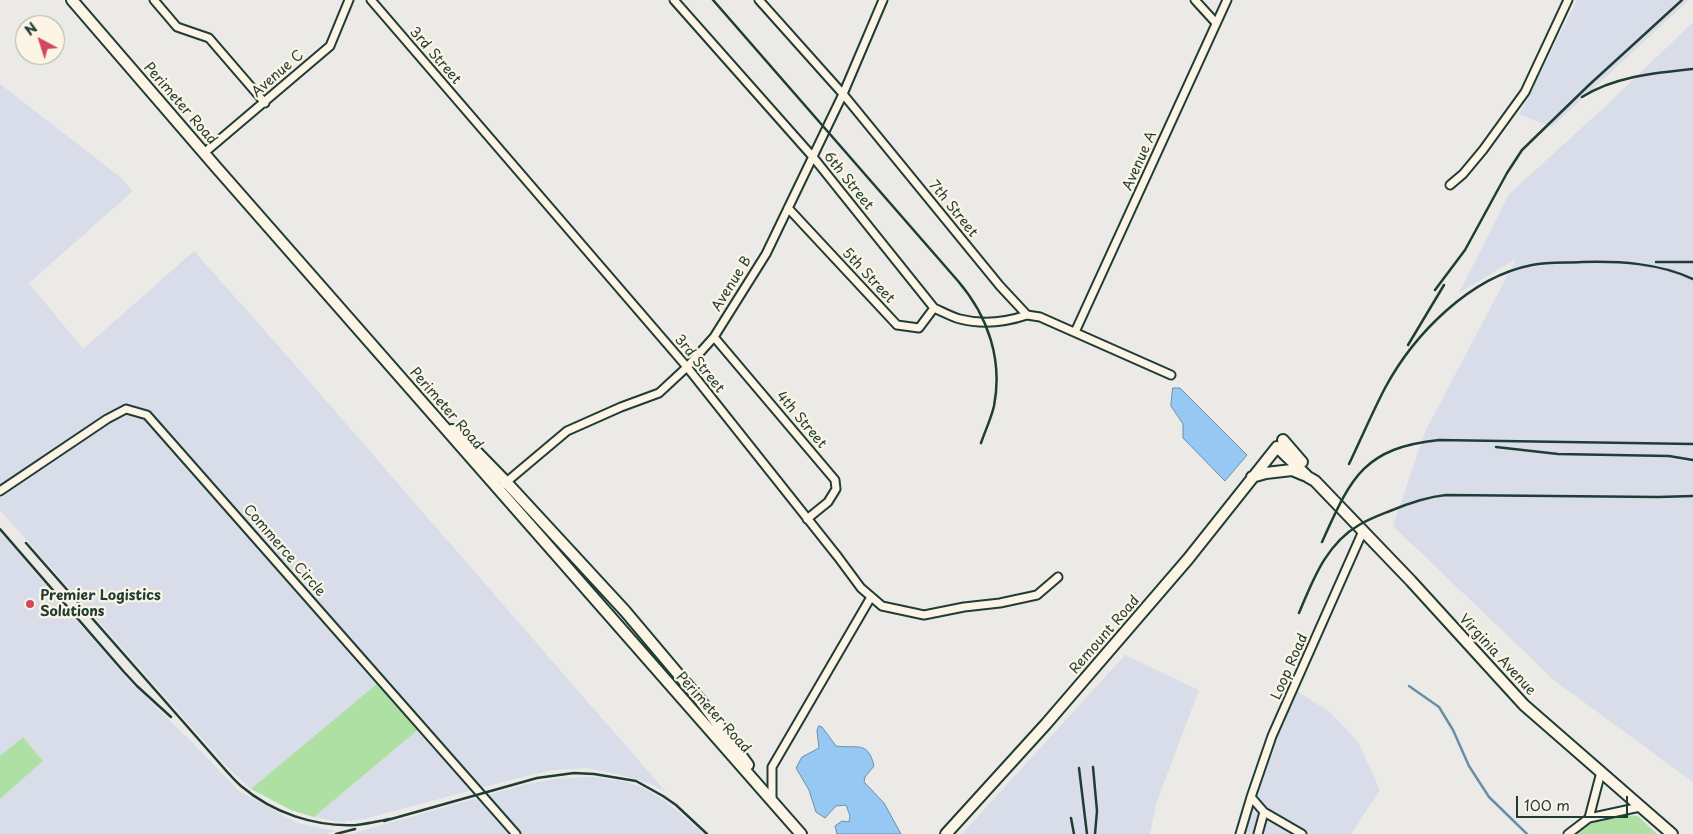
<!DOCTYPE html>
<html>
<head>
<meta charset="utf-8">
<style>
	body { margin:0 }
	#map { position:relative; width:1693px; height:834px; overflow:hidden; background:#eceae7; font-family:"Playpen Sans",sans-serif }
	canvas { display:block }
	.north { position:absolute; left:15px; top:15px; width:50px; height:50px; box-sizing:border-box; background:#fcf5e5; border:1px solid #a4ab9e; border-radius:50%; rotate:320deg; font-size:14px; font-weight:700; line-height:20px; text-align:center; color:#1f3d34 }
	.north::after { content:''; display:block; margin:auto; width:18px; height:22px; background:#d1495b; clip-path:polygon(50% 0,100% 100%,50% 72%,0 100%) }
	.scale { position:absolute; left:1516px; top:796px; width:112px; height:22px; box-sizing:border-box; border:2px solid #1f3d34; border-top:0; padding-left:6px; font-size:15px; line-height:18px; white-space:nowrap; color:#1f3d34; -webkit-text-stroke:4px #fcf5e5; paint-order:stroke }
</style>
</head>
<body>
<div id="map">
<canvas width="1693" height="834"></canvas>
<div class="north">N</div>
<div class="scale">100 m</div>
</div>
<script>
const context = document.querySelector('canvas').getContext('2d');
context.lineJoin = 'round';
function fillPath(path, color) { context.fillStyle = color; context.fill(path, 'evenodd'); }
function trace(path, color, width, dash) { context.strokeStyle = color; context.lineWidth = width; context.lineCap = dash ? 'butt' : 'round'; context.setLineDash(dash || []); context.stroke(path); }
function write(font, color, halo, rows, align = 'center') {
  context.font = font + ' "Playpen Sans",sans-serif'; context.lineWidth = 4.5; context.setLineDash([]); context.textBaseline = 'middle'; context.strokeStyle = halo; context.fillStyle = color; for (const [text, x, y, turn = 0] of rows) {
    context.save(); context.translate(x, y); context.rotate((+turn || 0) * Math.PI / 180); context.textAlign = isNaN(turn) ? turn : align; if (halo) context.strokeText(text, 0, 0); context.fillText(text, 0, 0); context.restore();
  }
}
const built = new Path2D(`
	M1577,0H1689L1552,127L1519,114Z
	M1693,22V782L1555,681L1393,526L1425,432L1516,259L1459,293L1509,194L1608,104Z
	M0,84L119,176L133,191L29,283L83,349L194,251L275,342L666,792L651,784L621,775L587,768L553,770L514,779L364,819L340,822L314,817L422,727L382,681L251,789L227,767L0,510Z
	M0,532L128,680L190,740L239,791L297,823L335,831L325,834H0V799L43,761L23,737L0,756Z
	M1125,655L1199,690L1156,804L1150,834H962Z
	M1294,689L1331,713L1358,742L1380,790L1351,834H1240L1251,797Z
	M580,777H595L627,782L643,788L664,800L704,834H350L527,784L554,779Z`);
const green = new Path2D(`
	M378,683L419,729L314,817L291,810L251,789Z
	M23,737L43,761L0,799V756Z
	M1623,815L1638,816L1657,834H1575L1591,821Z`);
const water = new Path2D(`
	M1173,388H1180L1247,455L1225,481L1183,438V424L1171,406Z
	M819,726L822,727L836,746C857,749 868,740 874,766L865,777L864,782L884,803L901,834H837L835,826L842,821L849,822L850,816L846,805L836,806L825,818L816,812L809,790L796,768L802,757L819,748L817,731Z`);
const stream = new Path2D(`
	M1409,686L1439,707L1453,730L1469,766L1489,797L1527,834`);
const street = new Path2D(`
	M154,0L177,27L209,38L265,103
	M371,0L687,367L838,557L861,588L882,606L924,615L964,607L1000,603L1037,595L1058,577
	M674,0L813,157L934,308C943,312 952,317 960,319C983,325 1006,322 1027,315
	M759,0L843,94L1000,286L1027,315L1040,317L1171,375
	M1195,0L1216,23
	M204,153L330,46L349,0
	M1450,185L1463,174L1483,150L1525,92L1568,0
	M788,208L897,325L919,328L934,308
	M1075,332L1227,0
	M714,337L835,480L836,489L828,502L807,519
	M504,484L567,431L621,407L659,393L687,367L714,337L766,254L843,94L883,0
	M0,491L107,419L126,409L147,415L516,834
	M772,800V767L871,597
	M1264,812L1302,834
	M1589,818L1601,772
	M1240,834L1251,797
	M1258,834L1264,812L1251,797L1272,736L1363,531
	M1568,834L1589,818L1640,807`);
const secondary = new Path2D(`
	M72,0L216,167L801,834
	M452,430L465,440L506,482L625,611L700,700L748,765
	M1283,440L1302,462
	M1252,477L1266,473L1292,470L1304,475
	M946,834L1046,724L1188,559L1277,447L1308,477L1315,481L1411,581L1524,705L1672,834`);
const rail = new Path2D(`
	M713,0L958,281C988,316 1003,360 994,406C991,419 985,431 981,443
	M1582,97C1615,76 1656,73 1693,69
	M1656,262H1693
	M1435,290L1465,250L1507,173L1522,150L1589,85L1682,0
	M1408,345L1444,285
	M1496,447L1558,454L1669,456L1693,460
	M1349,464C1361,439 1372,413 1385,388C1414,334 1470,277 1532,265C1548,262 1565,263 1582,262C1620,261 1658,263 1693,279
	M0,529L124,672L137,686L171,717
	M1322,542C1351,478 1363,448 1439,440L1693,444
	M26,543L215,758C223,767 232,778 241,786C273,813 315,827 356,825C367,824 379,821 390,819
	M1299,613C1313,580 1326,544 1359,525C1369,519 1380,515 1390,511C1409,503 1426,497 1446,495L1658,497L1693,496
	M1093,767L1097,811L1095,834
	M1079,768L1087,834
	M1071,818L1074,834
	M384,821L537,778L574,773L594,774L636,781L663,796L676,805L707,834
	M336,834L355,829`);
const markers = [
	[30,604,5,"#d1495b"]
];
const streetNames = [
	["3rd Street",435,56,49],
	["Avenue C",278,74,-41],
	["Perimeter Road",180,104,49],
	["Avenue A",1140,161,-66],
	["6th Street",848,181,51],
	["7th Street",953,209,51],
	["5th Street",868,276,47],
	["Avenue B",732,284,-58],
	["3rd Street",699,364,51],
	["Perimeter Road",446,409,49],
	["4th Street",801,420,50],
	["Commerce Circle",284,551,49],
	["Remount Road",1105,635,-49],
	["Virginia Avenue",1497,655,47],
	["Loop Road",1290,667,-66],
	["Perimeter Road",713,713,48]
];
const poiNames = [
	["Premier Logistics",40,596],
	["Solutions",40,612]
];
fillPath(built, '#d9dde9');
fillPath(green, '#ade0a2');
fillPath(water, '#97c8f3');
trace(water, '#6790a7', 1);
trace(stream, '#6790a7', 2.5);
trace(street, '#1f3d34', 11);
trace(secondary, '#1f3d34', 14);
trace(street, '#fcf5e5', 7);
trace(secondary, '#fcf5e5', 10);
trace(rail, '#1f3d34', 2.5);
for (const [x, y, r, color] of markers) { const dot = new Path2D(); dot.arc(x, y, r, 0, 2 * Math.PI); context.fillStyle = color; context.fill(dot); trace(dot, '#fcf5e5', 2); }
write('14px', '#1f3d34', '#fcf5e5', streetNames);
write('bold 14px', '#1f3d34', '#fcf5e5', poiNames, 'left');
</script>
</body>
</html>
